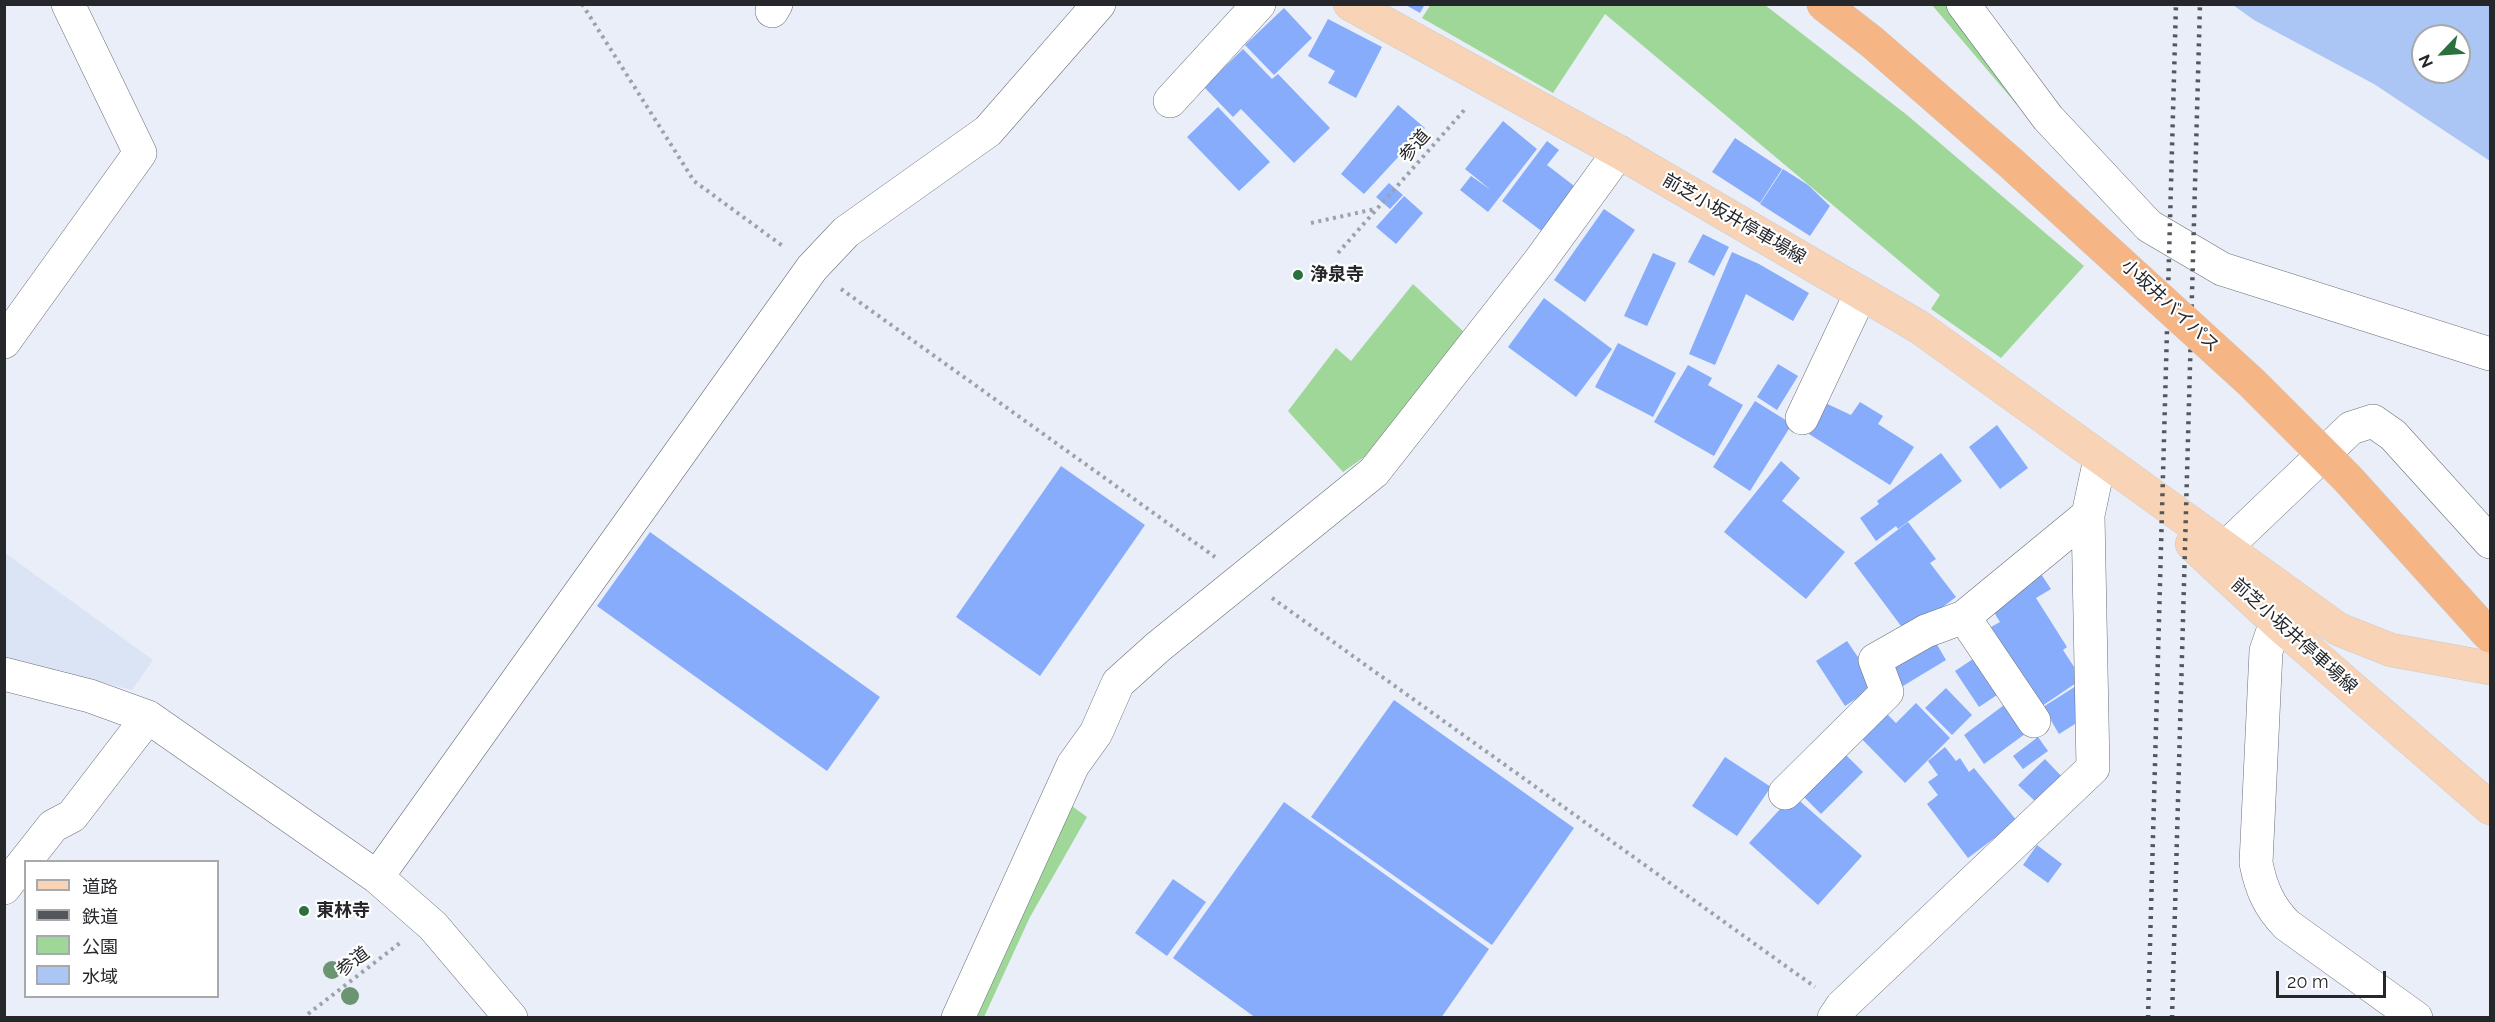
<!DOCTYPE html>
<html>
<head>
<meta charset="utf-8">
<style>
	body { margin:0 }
	#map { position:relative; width:2495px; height:1022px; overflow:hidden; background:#e9eef8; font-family:Raleway,"Noto Sans JP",sans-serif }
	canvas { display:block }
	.frame { position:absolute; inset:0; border:6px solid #25272b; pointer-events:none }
	.legend { position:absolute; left:24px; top:860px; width:195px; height:138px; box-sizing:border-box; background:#fff; border:2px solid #a8a9aa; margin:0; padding:8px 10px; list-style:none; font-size:18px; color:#25272b }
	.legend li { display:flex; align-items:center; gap:12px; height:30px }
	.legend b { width:30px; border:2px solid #a8a9aa }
	.north { position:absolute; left:2411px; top:24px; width:60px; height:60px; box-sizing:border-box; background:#fff; border:2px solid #a8a9aa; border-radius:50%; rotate:245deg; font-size:16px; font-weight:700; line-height:24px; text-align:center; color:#25272b }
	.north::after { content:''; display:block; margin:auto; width:21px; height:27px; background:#2b713d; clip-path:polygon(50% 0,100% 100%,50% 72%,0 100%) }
	.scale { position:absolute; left:2276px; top:971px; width:110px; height:27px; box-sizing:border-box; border:3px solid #25272b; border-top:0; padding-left:8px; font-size:18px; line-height:21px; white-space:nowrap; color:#25272b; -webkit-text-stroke:4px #fff; paint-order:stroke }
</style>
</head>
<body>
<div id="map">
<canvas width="2495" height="1022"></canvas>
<div class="frame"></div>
<ul class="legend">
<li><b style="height:8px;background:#f9d3b6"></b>道路</li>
<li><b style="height:8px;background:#53565b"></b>鉄道</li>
<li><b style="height:16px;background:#9fd799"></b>公園</li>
<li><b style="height:16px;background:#abc5f5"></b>水域</li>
</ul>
<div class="north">N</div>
<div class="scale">20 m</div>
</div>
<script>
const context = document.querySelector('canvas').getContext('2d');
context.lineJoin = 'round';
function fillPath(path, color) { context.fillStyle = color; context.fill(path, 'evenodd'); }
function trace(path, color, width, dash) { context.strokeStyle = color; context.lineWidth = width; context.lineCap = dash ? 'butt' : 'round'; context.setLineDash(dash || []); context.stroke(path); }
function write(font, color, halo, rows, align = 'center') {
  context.font = font + ' Raleway,"Noto Sans JP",sans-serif'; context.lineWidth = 4.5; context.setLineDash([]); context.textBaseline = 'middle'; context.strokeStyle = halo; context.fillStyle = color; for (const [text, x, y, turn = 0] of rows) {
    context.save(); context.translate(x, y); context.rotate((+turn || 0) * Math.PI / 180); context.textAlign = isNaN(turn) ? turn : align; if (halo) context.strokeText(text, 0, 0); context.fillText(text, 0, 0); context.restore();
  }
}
const built = new Path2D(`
	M5,553L153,660L132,690L5,659Z`);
const green = new Path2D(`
	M1431,4L1765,5L1907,115L2084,266L2001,358L1931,309L1940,295L1605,14L1553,93L1422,18Z
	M1932,5H1950L2035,126Z
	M1413,284L1464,332L1370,453L1343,472L1288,411L1336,348L1351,361Z
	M1072,806L1087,817L1030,917L984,1017L975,1018Z`);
const water = new Path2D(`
	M2233,5H2490V161L2374,84L2254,20ZM2423,36H2459V72H2423Z`);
const building = new Path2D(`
	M1404,4H1425L1420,13Z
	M1284,8L1312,38L1274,75L1245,45Z
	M1328,19L1382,47L1356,98L1328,83L1335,71L1308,56Z
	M1243,49L1272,79L1278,74L1330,128L1294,163L1241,109L1233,117L1204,87Z
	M1398,105L1425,128L1364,194L1341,174Z
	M1218,107L1270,162L1239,191L1187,137Z
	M1503,121L1537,149L1488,212L1460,190L1471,176L1491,190L1465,169Z
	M1735,138L1782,169L1760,203L1712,172Z
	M1547,141L1559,150L1547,165L1582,192L1548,236L1502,201Z
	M1783,169L1808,185L1830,206L1810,236L1760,204Z
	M1389,183L1403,195L1390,209L1376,197Z
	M1404,196L1423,213L1396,244L1376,227Z
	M1604,209L1635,230L1585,302L1554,280Z
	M1703,234L1729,247L1714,276L1688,262Z
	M1732,252L1759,264L1809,293L1793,321L1746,294L1715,365L1689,354Z
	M1653,253L1676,263L1647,326L1624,316Z
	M1544,298L1612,349L1576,397L1508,347Z
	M1618,343L1676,373L1653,417L1595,387Z
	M1778,364L1798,376L1777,410L1757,397Z
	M1688,365L1712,378L1708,385L1743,405L1714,456L1654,422Z
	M1755,401L1792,424L1750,491L1713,467Z
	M1821,401L1851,415L1860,402L1883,416L1878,424L1914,447L1890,485L1809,434Z
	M1997,425L2028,468L2000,489L1969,447Z
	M1941,453L1962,481L1898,529L1896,526L1876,541L1860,518L1879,504L1877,501Z
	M1781,461L1800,478L1782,501L1845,552L1806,599L1724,532Z
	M1061,466L1145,525L1040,676L956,617Z
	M1908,522L1936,559L1930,563L1956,597L1907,634L1854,563Z
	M650,532L880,697L827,771L597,606Z
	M2039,571L2051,589L2036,598L2067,647L2063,650L2082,679L2042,706L1991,627L2000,622L1992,609Z
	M1932,636L1946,660L1898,689L1884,665Z
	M1847,641L1877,685L1845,706L1816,661Z
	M1982,653L2006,689L1979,707L1955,671Z
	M2084,681L2083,719L2059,734L2043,707Z
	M1946,688L1972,715L1952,735L1925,708Z
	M1394,700L1574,828L1492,945L1311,817Z
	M2008,702L2029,731L1984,764L1964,735Z
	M1916,703L1950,738L1905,783L1856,733L1881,708L1896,723Z
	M2038,737L2048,751L2023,769L2013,756Z
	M1945,747L1956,761L1960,758L1969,772L1974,768L2017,821L1968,858L1927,804L1938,795L1928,782L1938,775L1928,761Z
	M1843,752L1863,772L1821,814L1801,794Z
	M1725,757L1771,787L1737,836L1692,806Z
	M2045,759L2064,779L2039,805L2018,785Z
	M1793,795L1862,856L1818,905L1749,843Z
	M1284,802L1489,949L1441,1018H1256L1173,958Z
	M2037,845L2062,864L2048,883L2023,865Z
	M1173,879L1206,902L1167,956L1135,933Z`);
const path = new Path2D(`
	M582,4L694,181L784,247
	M1311,223L1375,209
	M1338,253L1467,107
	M841,289L1215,557
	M1272,598L1815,987
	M308,1014L400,943`);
const minor = new Path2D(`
	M1963,4L2048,118L2149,226L2222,269L2490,354
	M772,11L776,4
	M1170,101L1259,4
	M4,342L140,153L68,4
	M1802,418L1861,293
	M2226,547L2351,428L2373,421L2393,435L2490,542
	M1964,617L2034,721
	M2276,622L2266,651L2256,863C2261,888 2269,907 2287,925L2416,1018
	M4,674L90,696L148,717L377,877L433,926L511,1018
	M1785,793L1887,692L1875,660L1926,631L1964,617L2088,515
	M377,877L812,268L846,232L988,131L1099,4
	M4,888L53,826L72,816L148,717
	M958,1018L1073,765L1096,733L1118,683L1158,647L1374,472L1539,262L1619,152
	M1834,1018L1842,1006L2093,768L2088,515L2100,459`);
const major = new Path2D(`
	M1350,4L1619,152L1919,327L2338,629L2391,650L2490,668
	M2192,544L2276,622L2490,808`);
const rail = new Path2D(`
	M2148,1018L2176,4
	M2172,1018L2200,4`);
const highwayBridge = new Path2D(`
	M1823,4L1872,42L2012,164L2252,383L2348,479L2490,636`);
const trees = [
	[332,970],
	[350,996]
];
const markers = [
	[1298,275,6,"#2b713d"],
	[304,911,6,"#2b713d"]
];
const streetNames = [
	["参道",1415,146,-49],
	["前芝小坂井停車場線",1734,219,30],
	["小坂井バイパス",2170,306,43],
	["前芝小坂井停車場線",2294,636,42],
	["参道",353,962,-37]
];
const poiNames = [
	["浄泉寺",1310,275],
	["東林寺",316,911]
];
fillPath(built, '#dbe4f5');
fillPath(green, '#9fd799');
fillPath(water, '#abc5f5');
fillPath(building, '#86acfb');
trace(minor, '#6a6f78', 34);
trace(major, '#cbcbcc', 34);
trace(path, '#9da1a9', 4, [3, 4.5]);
trace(minor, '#fff', 33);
trace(major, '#f9d3b6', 33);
trace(rail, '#53565b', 4.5, [3, 6]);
trace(highwayBridge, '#cbcbcc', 34, []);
trace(highwayBridge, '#f5b585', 33);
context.fillStyle = '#6a9570';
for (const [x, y] of trees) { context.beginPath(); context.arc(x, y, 9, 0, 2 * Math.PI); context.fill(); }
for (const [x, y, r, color] of markers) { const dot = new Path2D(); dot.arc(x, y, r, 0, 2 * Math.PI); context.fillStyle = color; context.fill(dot); trace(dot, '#fff', 2); }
write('18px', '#25272b', '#fff', streetNames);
write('bold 18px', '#25272b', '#fff', poiNames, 'left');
</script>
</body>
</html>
